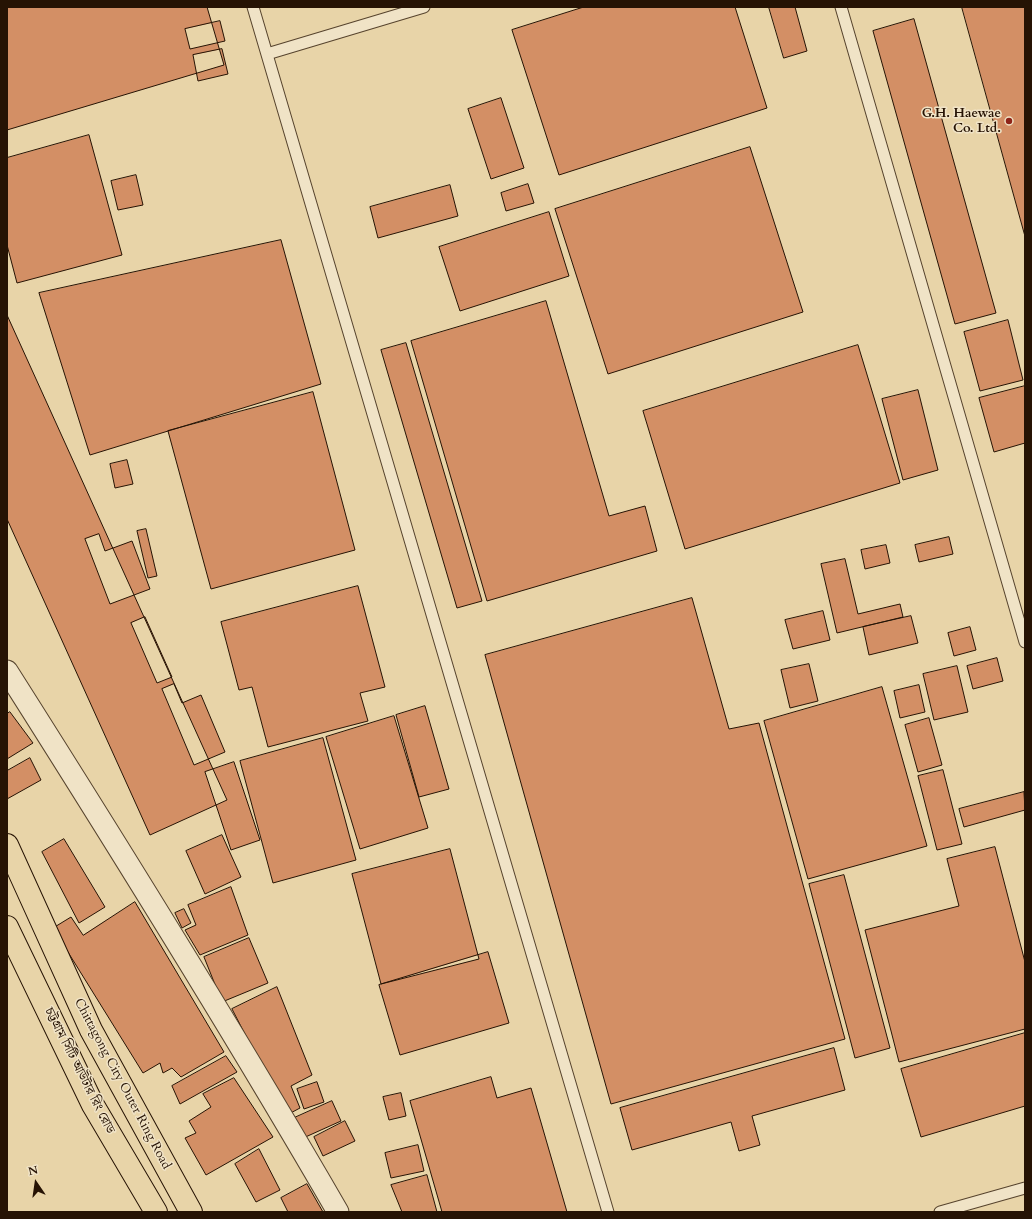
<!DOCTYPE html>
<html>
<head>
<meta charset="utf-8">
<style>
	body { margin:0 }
	#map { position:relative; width:1032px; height:1219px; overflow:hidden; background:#e8d4a8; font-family:Cardo,serif }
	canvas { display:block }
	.frame { position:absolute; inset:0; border:8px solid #261304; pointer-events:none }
	.north { position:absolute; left:16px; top:1163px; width:40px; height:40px; -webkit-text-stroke:3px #f0e3c6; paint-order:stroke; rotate:347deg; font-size:11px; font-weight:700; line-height:16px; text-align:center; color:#261304 }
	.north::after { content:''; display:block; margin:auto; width:14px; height:18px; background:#261304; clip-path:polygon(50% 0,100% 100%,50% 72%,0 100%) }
</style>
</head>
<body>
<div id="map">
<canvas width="1032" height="1219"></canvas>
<div class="frame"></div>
<div class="north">N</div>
</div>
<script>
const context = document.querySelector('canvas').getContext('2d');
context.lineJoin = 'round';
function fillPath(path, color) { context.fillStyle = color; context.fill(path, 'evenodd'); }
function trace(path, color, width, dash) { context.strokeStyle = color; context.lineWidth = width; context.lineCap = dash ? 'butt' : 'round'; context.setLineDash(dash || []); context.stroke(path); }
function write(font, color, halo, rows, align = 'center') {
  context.font = font + ' Cardo,"Noto Serif Bengali",serif'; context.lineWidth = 3; context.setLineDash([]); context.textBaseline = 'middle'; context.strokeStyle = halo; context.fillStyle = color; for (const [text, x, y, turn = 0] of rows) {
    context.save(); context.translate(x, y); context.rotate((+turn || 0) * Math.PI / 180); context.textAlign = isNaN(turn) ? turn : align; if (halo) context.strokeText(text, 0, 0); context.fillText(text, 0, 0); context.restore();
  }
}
const building = new Path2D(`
	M7,7H207L224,65L7,130Z
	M584,7H735L767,108L559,175L512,30Z
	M769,7H795L807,51L784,58Z
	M962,7H1025V236Z
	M914,19L996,313L955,324L873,31Z
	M220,21L225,41L190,49L185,29Z
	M222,49L228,74L198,81L193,55Z
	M501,98L524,168L491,179L468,109Z
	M89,135L122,255L17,283L7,245V158Z
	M750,147L803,312L608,374L555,209Z
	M136,175L143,205L118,210L111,181Z
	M528,184L534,203L506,211L501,193Z
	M450,185L458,216L378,238L370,207Z
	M549,212L569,276L460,311L439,247Z
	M281,240L321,384L90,455L39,293Z
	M546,301L609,516L645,506L657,551L487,601L411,341Z
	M7,315L227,800L150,835L7,519Z
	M1008,320L1023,380L980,391L964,332Z
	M406,343L482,601L457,608L381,350Z
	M858,345L900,483L685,549L643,411Z
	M1025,386V443L994,452L979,398Z
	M918,390L938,470L903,480L882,399Z
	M313,392L355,550L211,589L168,431Z
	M127,460L133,484L115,488L110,464Z
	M146,529L157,576L148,578L137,531Z
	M99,534L105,551L132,541L150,589L110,604L85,539Z
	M949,537L953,554L919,562L915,545Z
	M886,545L890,563L865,569L861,550Z
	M845,559L858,614L900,604L903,617L837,633L821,564Z
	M358,586L385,687L360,693L368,721L268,747L252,687L239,690L221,622Z
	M692,598L729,729L759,723L845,1039L611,1104L485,655Z
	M823,611L830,640L793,649L785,620Z
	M911,616L918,643L869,655L863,627Z
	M145,617L172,677L157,683L131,623Z
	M970,627L976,650L954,656L948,633Z
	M997,658L1003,681L973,689L967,666Z
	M809,664L818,701L790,708L781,670Z
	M957,666L968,712L934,720L923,674Z
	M174,684L182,703L201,695L225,752L194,765L162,689Z
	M919,685L925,712L900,718L894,691Z
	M882,687L927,846L808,879L764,721Z
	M425,706L449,789L419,797L396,715Z
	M10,712L33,743L7,759V714Z
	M394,716L428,828L360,849L326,737Z
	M929,718L942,765L918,772L905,725Z
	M323,738L356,860L273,883L240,761Z
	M30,758L41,780L7,799V771Z
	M234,762L260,840L231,850L205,772Z
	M943,770L962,844L937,850L918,776Z
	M1024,792L1025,810L964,827L959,809Z
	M222,835L241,877L205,894L186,851Z
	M64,839L105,907L79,923L42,852Z
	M995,847L1025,962V1029L899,1062L865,930L959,906L947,859Z
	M450,849L479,959L381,984L352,874Z
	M844,875L890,1048L855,1058L809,884Z
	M231,887L248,935L200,955L185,930L196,925L188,905Z
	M135,902L224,1052L181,1077L172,1068L163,1073L160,1063L143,1073L53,928L71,917L83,935Z
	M184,909L191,923L182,928L175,913Z
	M249,938L268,983L222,1002L204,957Z
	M488,952L509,1023L400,1055L379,985Z
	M277,987L312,1075L291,1086L300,1108L285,1116L277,1096L232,1009Z
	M1025,1033V1106L921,1137L901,1069Z
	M834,1048L845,1090L752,1116L760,1145L739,1151L731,1122L632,1150L620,1108Z
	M226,1056L237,1072L180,1104L172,1086Z
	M491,1077L497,1098L531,1088L567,1212H442L410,1101Z
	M234,1078L273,1137L206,1175L185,1138L196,1133L189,1121L211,1107L203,1094Z
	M317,1082L324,1102L304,1109L297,1089Z
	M401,1093L406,1116L389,1120L383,1097Z
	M332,1101L341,1121L301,1139L292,1119Z
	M345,1121L355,1141L323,1156L314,1137Z
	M418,1145L424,1171L391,1178L385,1153Z
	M259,1149L280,1190L256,1202L235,1164Z
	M427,1175L437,1212H402L391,1185Z
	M307,1184L323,1212H288L281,1198Z`);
const service = new Path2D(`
	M253,7L608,1212
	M841,7L1025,642
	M267,54L424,7
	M940,1212L1025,1188`);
const minor = new Path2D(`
	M7,671C120,849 232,1029 338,1212`);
const primary = new Path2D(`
	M7,845L91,1030L191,1212
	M7,927L93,1105L156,1212`);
const markers = [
	[1009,121,4,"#8f2418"]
];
const poiNames = [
	["G.H. Haewae",1001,114],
	["Co. Ltd.",1001,129]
];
const streetNames = [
	["চট্টগ্রাম সিটি আউটার রিং রোড",79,1071,63],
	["Chittagong City Outer Ring Road",122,1084,62]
];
fillPath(building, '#d38f65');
trace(building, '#261304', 1);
trace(service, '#56432d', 13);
trace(minor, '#56432d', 23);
trace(primary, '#261304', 24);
trace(service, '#f0e3c6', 11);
trace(minor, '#f0e3c6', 21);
trace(primary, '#e8d4a8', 22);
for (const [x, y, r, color] of markers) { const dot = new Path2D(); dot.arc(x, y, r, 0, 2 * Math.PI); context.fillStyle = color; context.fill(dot); trace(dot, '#f0e3c6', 1.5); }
write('bold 13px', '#261304', '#f0e3c6', poiNames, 'right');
write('13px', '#261304', '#f0e3c6', streetNames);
</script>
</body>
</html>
